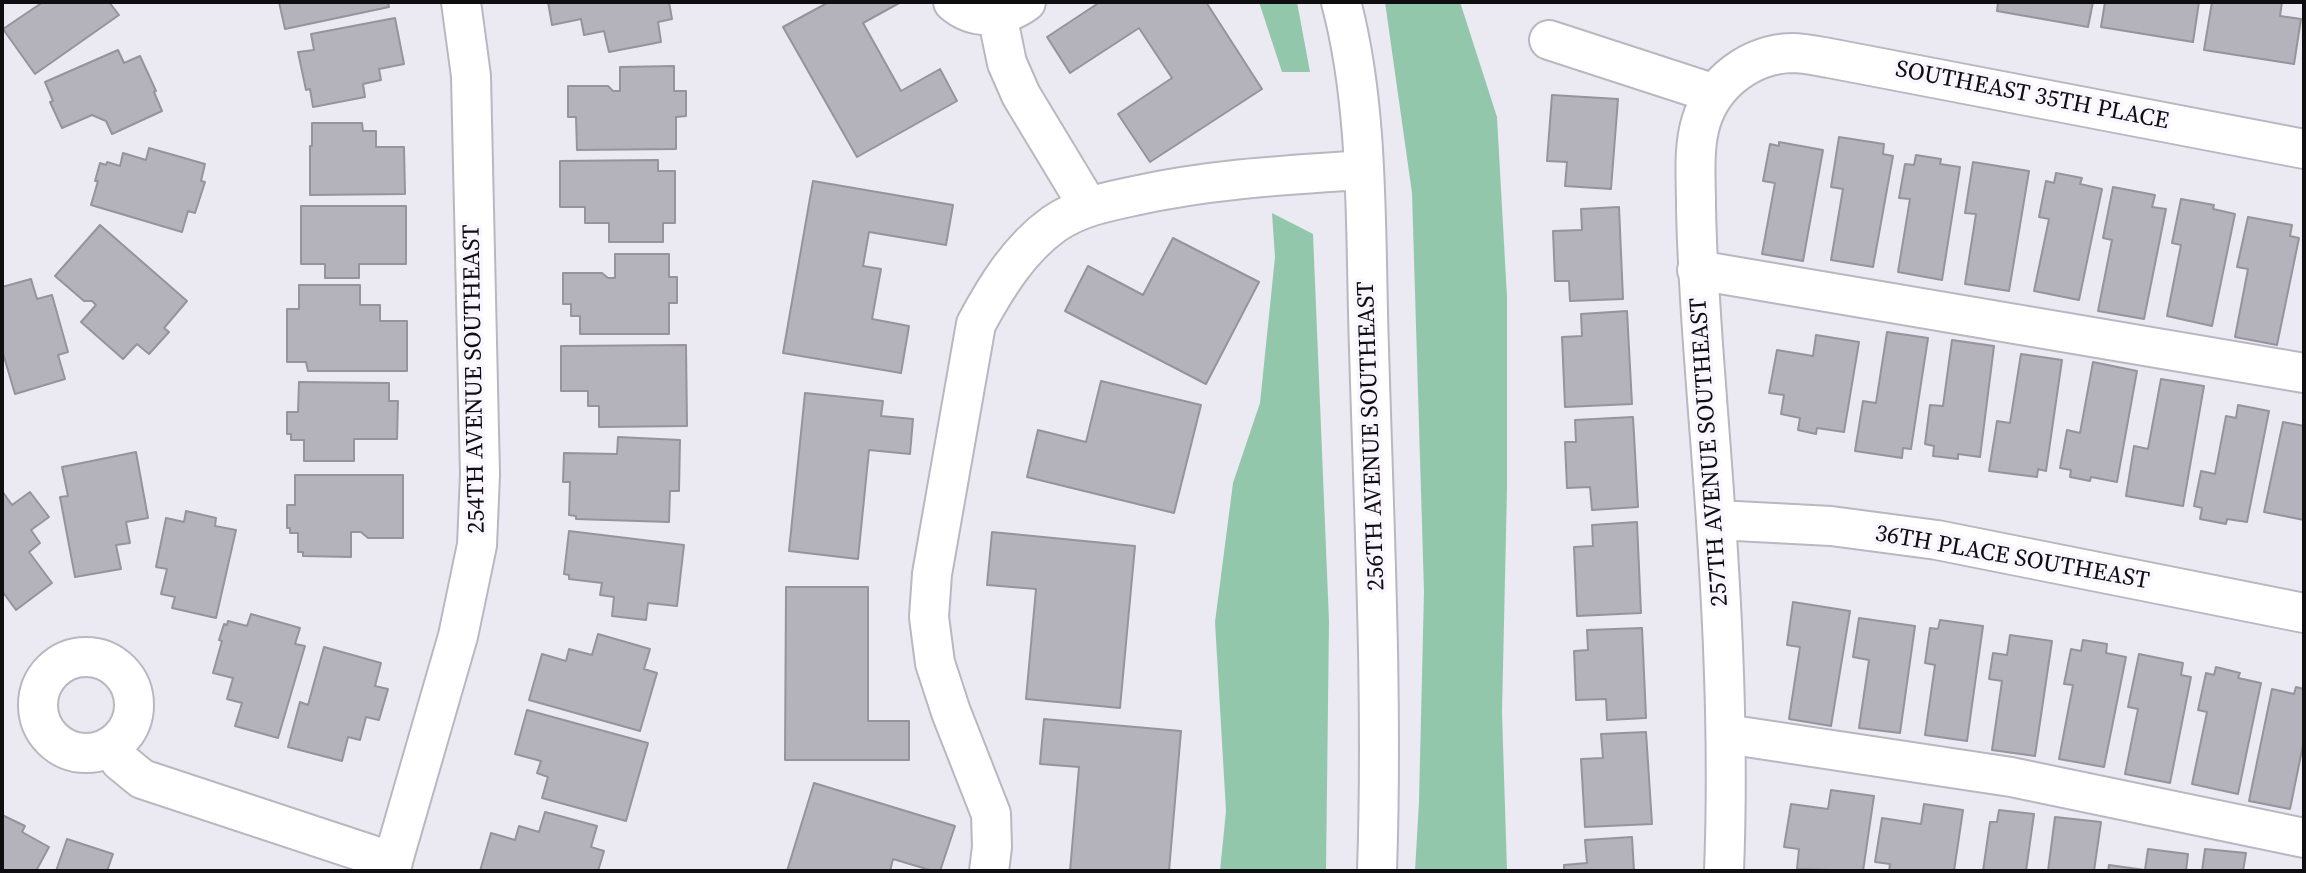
<!DOCTYPE html>
<html>
<head>
<meta charset="utf-8">
<style>
	body { margin:0 }
	#map { position:relative; width:2306px; height:873px; overflow:hidden; background:#ebe9f1; font-family:"Source Serif 4",serif }
	canvas { display:block }
	.frame { position:absolute; inset:0; border:4px solid #0e0d10; pointer-events:none }
</style>
</head>
<body>
<div id="map">
<canvas width="2306" height="873"></canvas>
<div class="frame"></div>
</div>
<script>
const context = document.querySelector('canvas').getContext('2d');
context.lineJoin = 'round';
function fillPath(path, color) { context.fillStyle = color; context.fill(path, 'evenodd'); }
function trace(path, color, width, dash) { context.strokeStyle = color; context.lineWidth = width; context.lineCap = dash ? 'butt' : 'round'; context.setLineDash(dash || []); context.stroke(path); }
function write(font, color, halo, rows, align = 'center') {
  context.font = font + ' "Source Serif 4",serif'; context.lineWidth = 7; context.setLineDash([]); context.textBaseline = 'middle'; context.strokeStyle = halo; context.fillStyle = color; for (const [text, x, y, turn = 0] of rows) {
    context.save(); context.translate(x, y); context.rotate((+turn || 0) * Math.PI / 180); context.textAlign = isNaN(turn) ? turn : align; if (halo) context.strokeText(text, 0, 0); context.fillText(text, 0, 0); context.restore();
  }
}
const green = new Path2D(`
	M1259,2H1297L1310,72H1282Z
	M1385,2H1460L1497,117L1507,297V489L1502,712L1507,871H1415L1419,802L1424,591L1412,193Z
	M1272,213L1313,234L1329,621L1326,871H1220L1226,811L1215,622L1233,483L1260,403L1275,257Z`);
const building = new Path2D(`
	M43,2H109L119,15L35,74L3,29Z
	M279,2H388L389,7L285,29Z
	M548,2H669L672,19L658,22L661,42L609,52L604,31L584,35L581,19L552,25Z
	M829,2H901L863,23L901,91L940,69L957,101L857,157L783,27Z
	M1100,2H1206L1262,89L1150,162L1118,114L1172,78L1139,28L1070,73L1047,37Z
	M1998,2H2093L2088,27L1997,11Z
	M2105,2H2199L2193,42L2101,27Z
	M2212,2H2282L2280,16L2301,19L2294,64L2204,50Z
	M395,18L404,64L379,69L381,80L363,84L365,97L313,107L310,89L306,90L298,52L314,50L311,34Z
	M118,50L124,63L140,56L156,91L154,92L162,111L112,134L106,121L92,115L62,128L50,102L53,101L45,82Z
	M674,66V91H686V116L676,117V149L577,150L576,117H568V86H608L613,91H620V67Z
	M1552,95L1618,99L1611,189L1565,186L1567,162L1547,161Z
	M312,123H362L363,131H376V147H404L405,194L310,195V146H312Z
	M1839,137L1884,144L1883,154L1893,156L1873,267L1831,260L1843,189L1831,187Z
	M1779,142L1823,150L1803,261L1762,254L1775,183L1763,181L1770,144L1779,146Z
	M149,148L205,164L201,181L205,182L195,213L188,211L182,232L91,205L98,181H95L100,163L106,165L107,162L120,166L123,153L146,160Z
	M1916,155L1941,159L1940,164L1960,167L1942,280L1898,272L1910,199L1899,198L1905,164L1914,165Z
	M658,160V171H675V223H663V242H609V223H585V207H560V161Z
	M1973,162L2029,171L2009,291L1965,284L1976,214L1965,213Z
	M2056,173L2082,178L2080,184L2102,189L2079,300L2034,291L2049,219L2039,217L2046,181L2054,183Z
	M813,181L953,205L946,245L869,232L863,266L881,269L872,319L909,326L901,373L783,353Z
	M2113,187L2155,195L2152,207L2166,209L2144,319L2098,311L2112,240L2103,238Z
	M2181,199L2214,205L2213,209L2235,214L2212,326L2167,316L2181,245L2172,243Z
	M301,206H406V264H359V278H325V264H301Z
	M1619,207L1623,299L1570,301L1569,281H1555L1553,231L1582,230L1581,209Z
	M2248,217L2292,225L2290,236L2299,238L2277,345L2235,337L2248,269L2237,267Z
	M100,225L187,301L164,328L169,332L149,354L137,344L123,359L81,322L96,305L92,301H84L55,276Z
	M1173,238L1259,282L1206,384L1065,311L1088,266L1143,295Z
	M615,254H669V277H677V303H669V334H580V316H571V304H563V273H602L608,278H615Z
	M31,279L37,299L52,295L68,352L58,355L65,379L15,394L2,350V287Z
	M299,285H360V305H380V321H407V371H308L306,362H287V309H299Z
	M1627,311L1632,404L1565,407L1562,337L1582,336L1581,314Z
	M1887,332L1928,338L1911,449L1903,448L1902,458L1855,451L1863,401L1876,403Z
	M1816,335L1859,342L1844,432L1817,428L1816,434L1798,430L1800,418L1781,414L1784,395L1769,393L1777,350L1813,356Z
	M1952,340L1994,346L1980,457L1958,454V459L1933,456L1934,446L1925,444L1930,405L1943,406Z
	M686,345L687,426L599,427V406H588V391H561V346Z
	M2021,354L2062,360L2046,471L2038,469L2037,477L1989,471L1997,421L2010,423Z
	M2093,362L2137,371L2117,482L2091,477L2090,481L2070,477L2071,470L2060,468L2067,430L2080,433Z
	M2161,379L2204,386L2183,506L2126,496L2134,446L2148,449Z
	M1101,381L1201,405L1174,513L1027,477L1038,430L1086,442Z
	M299,382L389,383V401H398L397,439H354V461H304V440H291V434H287V412H298Z
	M805,393L883,401L881,416L913,419L910,454L869,450L858,559L789,551Z
	M2238,405L2269,411L2247,522L2227,519L2226,524L2200,519L2202,508L2194,506L2201,471L2215,474L2226,416L2236,418Z
	M1633,417L1638,507L1592,510L1590,487L1567,488L1565,442H1576L1575,420Z
	M2283,422L2304,426V520L2264,512Z
	M618,437L680,440L679,491H670L669,522L576,519V516L569,515L570,482H563L564,453L617,454Z
	M136,452L148,518L126,522L130,543L116,545L121,569L75,577L60,497L68,496L62,467Z
	M295,475H403V538H368L361,532H351V557L303,556V552H298V533H290V528H287V505H295Z
	M2,491L12,505L30,492L49,517L31,530L40,543L29,552L52,583L16,610L2,591Z
	M186,511L216,518L215,526L236,530L216,618L172,608L175,597L161,594L167,569L156,567L166,518L184,522Z
	M1637,522L1641,613L1577,616L1574,547L1593,546L1592,525Z
	M569,531L684,545L677,606L648,603L646,620L612,616L614,597L600,595L602,583L569,579V575L564,574Z
	M992,532L1135,546L1120,708L1026,699L1036,589L987,585Z
	M786,587H868V721H909V760H785Z
	M1793,602L1850,611L1831,726L1789,719L1800,647L1787,645Z
	M251,614L300,628L295,644L305,646L278,738L235,726L242,703L227,699L233,678L213,673L222,641L219,640L224,624L227,625L228,621L247,626Z
	M1859,618L1915,626L1900,733L1859,728L1869,660L1853,657Z
	M1940,620L1983,626L1967,741L1925,735L1935,665L1925,663L1930,628L1938,629Z
	M1642,628L1646,718L1607,720L1606,699L1576,700L1574,651L1588,650L1587,630Z
	M598,634L650,649L644,669L657,673L640,731L529,700L542,654L566,661L569,649L592,655Z
	M2010,635L2052,641L2035,756L1992,750L2002,681L1989,679L1993,653L2007,655Z
	M2083,640L2107,644L2106,653L2126,657L2104,767L2059,759L2073,685L2064,684L2071,649L2081,651Z
	M324,647L381,663L375,686L388,689L379,720L366,717L360,740L348,737L342,761L288,747L300,702L308,705Z
	M2139,654L2183,663L2181,675L2191,677L2170,783L2125,774L2138,709L2128,707Z
	M2216,667L2240,673L2238,678L2261,683L2238,794L2192,784L2207,712L2198,710L2206,673L2214,675Z
	M2296,687L2304,689V740L2290,809L2249,801L2272,689L2294,694Z
	M527,710L648,743L626,821L542,798L548,777L537,773L541,761L515,754Z
	M1044,719L1181,731L1169,871H1070L1079,767L1040,764Z
	M1646,732L1652,824L1585,827L1581,759L1603,758L1601,734Z
	M814,783L955,826L940,871H933L893,859L890,871H787Z
	M1831,790L1874,796L1863,871L1797,869L1799,849L1784,847L1791,804L1828,809Z
	M1924,804L1963,810L1954,871H1889L1890,864L1875,862L1882,818L1921,824Z
	M1999,810L2034,814L2026,871H1983L1990,822H1997Z
	M545,812L597,826L591,847L604,851L598,871H480L491,833L515,840L519,826L539,832Z
	M2,815L25,826L22,832L49,847L36,871H2Z
	M2055,817L2101,822L2094,871H2048Z
	M1632,837L1634,871H1564V865L1587,863L1585,840Z
	M67,839L113,854L107,871H56Z
	M2148,849L2188,854L2186,871H2108L2109,865L2145,870Z
	M2205,849L2246,853L2243,871H2202Z`);
const minor = new Path2D(`
	M953,2C975,21 1004,18 1026,2
	M1341,2C1370,110 1365,236 1369,348C1374,523 1383,697 1377,871
	M997,15L1007,63L1021,95L1088,206
	M1549,40L1715,94
	M1697,270L2304,373
	M1717,520L1831,526L1937,540L2304,613
	M38 705a48 48 0 1 1 96 0a48 48 0 1 1-96 0Z
	M1726,734L2011,777L2304,838
	M111,747L120,761L142,779L393,862
	M390,871L458,636L477,545L480,475L471,76L461,2
	M989,871L992,847L991,814L951,712L935,663L929,617L932,574L976,324C996,287 1019,249 1054,224C1079,207 1106,202 1134,196C1210,179 1287,175 1363,170
	M1724,871C1730,718 1720,564 1708,412C1703,343 1697,275 1696,206C1696,178 1693,148 1701,122C1713,82 1751,54 1792,53C1804,53 1817,56 1829,58L2304,149`);
const streetNames = [
	["SOUTHEAST 35TH PLACE",2032,96,11],
	["254TH AVENUE SOUTHEAST",475,379,-91],
	["256TH AVENUE SOUTHEAST",1372,436,-92],
	["257TH AVENUE SOUTHEAST",1710,452,-94],
	["36TH PLACE SOUTHEAST",2012,558,10]
];
fillPath(green, '#93c7ac');
fillPath(building, '#b4b2ba');
trace(building, '#96939b', 2);
trace(minor, '#bab7c0', 42);
trace(minor, '#fff', 38);
write('24px', '#0e0d10', '#f9f6ff', streetNames);
</script>
</body>
</html>
